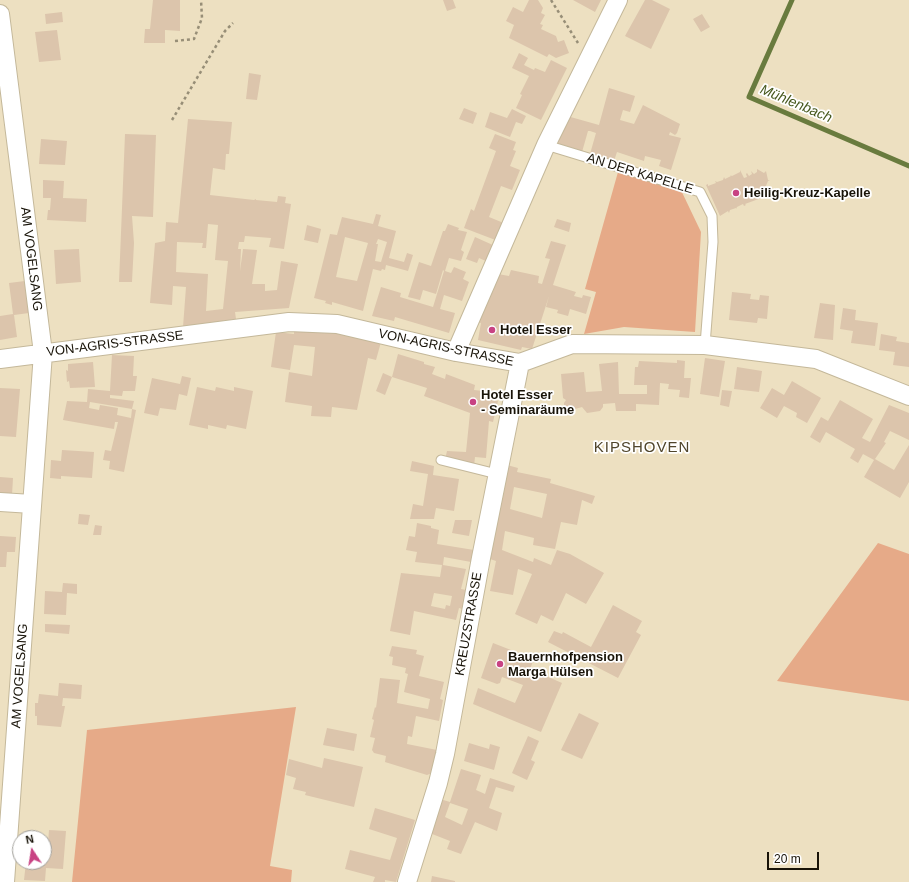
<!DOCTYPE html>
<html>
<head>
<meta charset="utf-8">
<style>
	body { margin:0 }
	#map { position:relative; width:909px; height:882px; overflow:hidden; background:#ede0c1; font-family:Helvetica,sans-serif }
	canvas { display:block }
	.north { position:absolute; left:12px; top:830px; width:40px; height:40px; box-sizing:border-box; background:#fff; border:1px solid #a3a19c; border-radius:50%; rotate:348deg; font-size:11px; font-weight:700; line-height:16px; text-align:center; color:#181308 }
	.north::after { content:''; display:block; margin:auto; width:14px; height:18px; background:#c84283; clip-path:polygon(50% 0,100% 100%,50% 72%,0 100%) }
	.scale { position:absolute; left:767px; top:852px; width:52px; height:18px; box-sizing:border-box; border:2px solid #181308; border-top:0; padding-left:5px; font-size:12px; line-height:14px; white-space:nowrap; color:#181308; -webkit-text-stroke:3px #fff; paint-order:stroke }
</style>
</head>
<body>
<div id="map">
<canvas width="909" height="882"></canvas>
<div class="north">N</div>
<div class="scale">20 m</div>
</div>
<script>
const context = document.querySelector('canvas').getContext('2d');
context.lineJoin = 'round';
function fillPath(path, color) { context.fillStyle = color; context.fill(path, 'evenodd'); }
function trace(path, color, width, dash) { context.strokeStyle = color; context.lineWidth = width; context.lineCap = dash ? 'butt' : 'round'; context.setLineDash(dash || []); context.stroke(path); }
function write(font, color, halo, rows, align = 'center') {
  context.font = font + ' Helvetica,sans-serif'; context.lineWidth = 3.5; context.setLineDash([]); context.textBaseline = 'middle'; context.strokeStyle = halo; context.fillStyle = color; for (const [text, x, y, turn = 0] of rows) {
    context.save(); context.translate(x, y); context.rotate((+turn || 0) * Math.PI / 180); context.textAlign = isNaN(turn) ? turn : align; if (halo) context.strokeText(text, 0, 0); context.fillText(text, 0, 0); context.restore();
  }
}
const green = new Path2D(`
	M618,172L679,186L701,232L695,332L624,327L584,334L596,292L585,289Z
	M878,543L909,554V701L777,681Z
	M296,707L270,866L292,870L291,882H72L87,730Z`);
const stream = new Path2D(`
	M792,0L749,97L909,166`);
const building = new Path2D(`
	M153,0H180V31L165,30V43H144L145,29H150Z
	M443,0H453L456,8L447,11Z
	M529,0H538L543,8L541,13L545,15L540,24L543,25L541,29L556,36L558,42L564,40L569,53L556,58L549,54L547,57L509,38L514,25L506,21L513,7L523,12Z
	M573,0H601L595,12Z
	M645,0H652L670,9L651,49L625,36Z
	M62,12L63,22L46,24L45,14Z
	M702,14L710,27L701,32L693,19Z
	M57,30L61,60L39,62L35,32Z
	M519,53L528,58L524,65L534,70L535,68L545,72L551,60L567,68L541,120L516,108L522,95L520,94L529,76L512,68Z
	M249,73L261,75L257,100L246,99Z
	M609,88L635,96L630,112L623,110L620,120L634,124L643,105L680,124L677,133L675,135L670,132L669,135L681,138L671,170L659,166L661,160L645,156L644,161L617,152L614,161L590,154L596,133L590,131H588L582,152L557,145L567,116L599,125Z
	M464,108L477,113L473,124L459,119Z
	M512,109L526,116L522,124L516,122L510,137L485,127L490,112L507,118Z
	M188,119L232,122L229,154H226L225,170L213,168L210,195L254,200L256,199V200L277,202L278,196L286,197L285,203L291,204L284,249L269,247L271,238L245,236L244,242H239L238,249H241L240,271L243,249L257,250L252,284H265V291L277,290L281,261L298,264L289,308L235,312L236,319L183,327L186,287L173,286L172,305L150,303L155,243L165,241L166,222L178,223ZM208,224L218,225L215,260L228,261L223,309L206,311L208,274L176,272L177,242L203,243L202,248H206Z
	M125,134L156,135L153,217L132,216L134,243L132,282H119Z
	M495,134L516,142L513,150L516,151L510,166L520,170L512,190L501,186L489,217L506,224L498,241L464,228L471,209L474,211L496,151L489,148Z
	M41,139L67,141L65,165L39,164Z
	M757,169L764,173L766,171L768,180H770L768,181L766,186L767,188L761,189L764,197L745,204L746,205L744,206L743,204L737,207L736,209V208L730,210L729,213L728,211L720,216L706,185L708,184V186L716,183L715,181L717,182L723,180L724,177L725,179L731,176L730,175L732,176L740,172V170L744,178L747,177L746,174L747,173L749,176L752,174L751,171L754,174L757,172Z
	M43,180L64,181L63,198L87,199L86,222L47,220L48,210H50L51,198H43Z
	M376,214L381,215L378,226L396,231L389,258L404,262L407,253L413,255L408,271L386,265L385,270L382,269L381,271L373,269L363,311L332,302V305L325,303L326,301L314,298L330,234L337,235L342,217L373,224ZM345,237L368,243L357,281L336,277ZM378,239L387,242L381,262L375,261L378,244H376Z
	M557,219L571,223L569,232L554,227Z
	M448,224L459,228L458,230L467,232L461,250L464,252L461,261L449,258L445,271L451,273L454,267L466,272L463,279L469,282L462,301L444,295L440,309L455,313L449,333L395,317L394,321L372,316L381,287L401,293L400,297L433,307L444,271L443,270L436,294L423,290L420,300L408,297L419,262L431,266L443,231H445Z
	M307,225L321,229L318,243L304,240Z
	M475,237L495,246L488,262L479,258L477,263L466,259Z
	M551,241L566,245L553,285L576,292L574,296L582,298L583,295L591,297L586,314L570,309L568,316L557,313L558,310L546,307L549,296L532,349L522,347L521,350L478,340L481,323L477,322L498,274L509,276L511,270L539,276L538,283L542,284L550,259L545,258Z
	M79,249L81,282L56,284L54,250Z
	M25,281L29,313L14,315L17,337L0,340V316L13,314L9,283Z
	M732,292L751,294L750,299L759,300L760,295L769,296L767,319L758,318L757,323L729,320Z
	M820,303L835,305L833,340L814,338Z
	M843,308L856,310L855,320L878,323L875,346L851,343L853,331L840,329Z
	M294,329L340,332L381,342L376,360L368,358L357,410L332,407L331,417L311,416L312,406L285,402L289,372L312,376L315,347L294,345L290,370L271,367L276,332L294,334Z
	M881,334L897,337L896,341L909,343V367L893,365L895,352L879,350Z
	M398,354L424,362V364L435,367L432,374L445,379L446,374L475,385L474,390L493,392L492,400L498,401L493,422L489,421L486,458L475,457L474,466L445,460L447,451L466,452L470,413L424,396L427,388L392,377L385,395L376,391L383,373L392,377Z
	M112,355L134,356L133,376H137L135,391H123L122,396L110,395V398L134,401L132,409L90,402L89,408L99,410L100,405L118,408L117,415L131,418L132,409L136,410L124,472L109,469L110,461L103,460L105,450L111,451L118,422H115L114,429L63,420L67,401L87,402L88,389L110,391Z
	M705,358L725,361L719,397L700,394Z
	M677,360L685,361L684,378H691L689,398L679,397L680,390L668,389L669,384L660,383L659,405L636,404V411H616L615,403L603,404V407L600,411L587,413L582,407L568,411L564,408V403L566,400L563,398L561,374L584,372L586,392L602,391L599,364L618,362L619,394H647V385H634L635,367H638L639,361L677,363Z
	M93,362L95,387L70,388L69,381L67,382L66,370L68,371V364Z
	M737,367L762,371L759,392L734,389Z
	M182,376L191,378L187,396L179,394L176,410L160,408L158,416L144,413L152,378L180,384Z
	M792,381L821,398L807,423L796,417L797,413L784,406L777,418L760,408L772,388L784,395Z
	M197,387L215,391L216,387L234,391V387L253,391L246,429L227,425L226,429L208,425V429L189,425Z
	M0,388L20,389L16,437L0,436Z
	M722,390L732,391L729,407L720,405Z
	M840,400L873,419L862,438L870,442L889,405L909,413V440L890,431L884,442L886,443L875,459L894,470L909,445V482L900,498L864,477L874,460L863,454L858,463L850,458L855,449L826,432L820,443L810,437L821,417L828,421Z
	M62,450L94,452L92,478L61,476V479L50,478L51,460L61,461Z
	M412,461L434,466L433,475L459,479L454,511L436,508L434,519H410L413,504L423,506L428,474L410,471Z
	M507,465L518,468L517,472L551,479L550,483L595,496L592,504L582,500L577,525L561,522L555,549L533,545L534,538L505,531L502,550L533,562L534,558L551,565L557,550L570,554L604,573L586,604L566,593L553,621L541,615L537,624L515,614L532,574L518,569L513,595L490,591L496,561L490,559ZM514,487L547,494L542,518L510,509Z
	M0,477L13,478L12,495L0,494Z
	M79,514L90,515L88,525L78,524Z
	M455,520H472L469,536L452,533Z
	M417,523L431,526V528L439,530L437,544L474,550L471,562L444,557L443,565L466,569L461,589L466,590L462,609L459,608L456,620L414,611L410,635L390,631L401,573L440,577L442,565L415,562L417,552L406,550L409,536L415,537ZM434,593L452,596L450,606L446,605L445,609L431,606Z
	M95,525L102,526L101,535H93Z
	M0,536L16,537L15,552H7L6,567H0Z
	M63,583L77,584V594L67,593L66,615L44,614L45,591L62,592Z
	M613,605L642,621L636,632L641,635L618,678L548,642L554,631L562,634L563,632L591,647Z
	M45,624L70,625L69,634L45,632Z
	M493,643L534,659L530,669L562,683L541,732L473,704L478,688L515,703L523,685L502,677L500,683L497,684L481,678Z
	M392,646L417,650L416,654L424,656L419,676L444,682L440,699L443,700L439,721L416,716L412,737L408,736L407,744L437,750L432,773L427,775L385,762L386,756L374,753L372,750L375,738L370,737L374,720L372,719L375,707L376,708L380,678L400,680L397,703L428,709L430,699L404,692L408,674L405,673L406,668L392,665L393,657L389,656Z
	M59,683L82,685L81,699L63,698L62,706H65L61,727L37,725V716H35V703H38L39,694L58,696Z
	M579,713L599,723L582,759L561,750Z
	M327,728L357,734L354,751L323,745Z
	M528,736L539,741L531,760L535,762L527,780L512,773Z
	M469,743L489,749L490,744L500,747L494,770L464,761Z
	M324,758L363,767L354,807L305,795L306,792L293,789L296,778L286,775L289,759L322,768Z
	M461,769L481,775L476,790L485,794L490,778L515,786L513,792L496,787L489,808L502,813L497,831L475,822L461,854L447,849L450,841L427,832L440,799L450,802ZM450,803L468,809L462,825L445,817Z
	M375,808L415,820L396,882L385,880V882H373L375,877L345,869L350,850L390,860L397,838L369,829Z
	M49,830L66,831L63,869L46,868L45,881L24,880L26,862H44V856H47Z
	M29,831L39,832L38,838H29Z
	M432,876L455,881V882H431Z`);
const path = new Path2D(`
	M551,0L578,43
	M175,41L194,39L202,18L201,0
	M172,120L225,31L233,23`);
const lane = new Path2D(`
	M546,145L700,192L712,216L713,242L705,345
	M441,460L497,474`);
const street = new Path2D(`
	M0,14L43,353L5,882
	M456,352L546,145L618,0
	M0,359L289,322L337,324L456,352L520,363L572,344L705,345L816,359L909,396
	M0,502L32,504
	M407,882L438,783L445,754L481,558L520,363`);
const markers = [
	[736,193,4,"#c84283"],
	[492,330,4,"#c84283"],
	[473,402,4,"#c84283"],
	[500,664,4,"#c84283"]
];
const streetNames = [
	["AN DER KAPELLE",640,174,17],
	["AM VOGELSANG",31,259,83],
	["VON-AGRIS-STRASSE",115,344,-7],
	["VON-AGRIS-STRASSE",446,348,12],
	["KREUZSTRASSE",469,624,-80],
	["AM VOGELSANG",20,676,-86]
];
const poiNames = [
	["Heilig-Kreuz-Kapelle",744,193],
	["Hotel Esser",500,330],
	["Hotel Esser",481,395],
	["- Seminaräume",481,410],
	["Bauernhofpension",508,657],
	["Marga Hülsen",508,672]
];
const waterNames = [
	["Mühlenbach",796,104,23]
];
const quarterNames = [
	["KIPSHOVEN",642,448]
];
fillPath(green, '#e6aa88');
trace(stream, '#697b3e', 5);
fillPath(building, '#dcc5ac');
trace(lane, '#c4b89a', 11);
trace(street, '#c4b89a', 20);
trace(path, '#978e77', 2.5, [3, 3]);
trace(lane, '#fff', 9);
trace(street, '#fff', 18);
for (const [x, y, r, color] of markers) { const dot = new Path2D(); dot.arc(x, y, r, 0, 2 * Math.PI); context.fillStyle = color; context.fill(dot); trace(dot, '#fff', 1.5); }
write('13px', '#181308', '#fff', streetNames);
write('bold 13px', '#181308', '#fff', poiNames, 'left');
write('italic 14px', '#46581d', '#fff', waterNames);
context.letterSpacing = '1px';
write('15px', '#50452b', '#fff', quarterNames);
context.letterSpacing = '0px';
</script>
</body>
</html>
